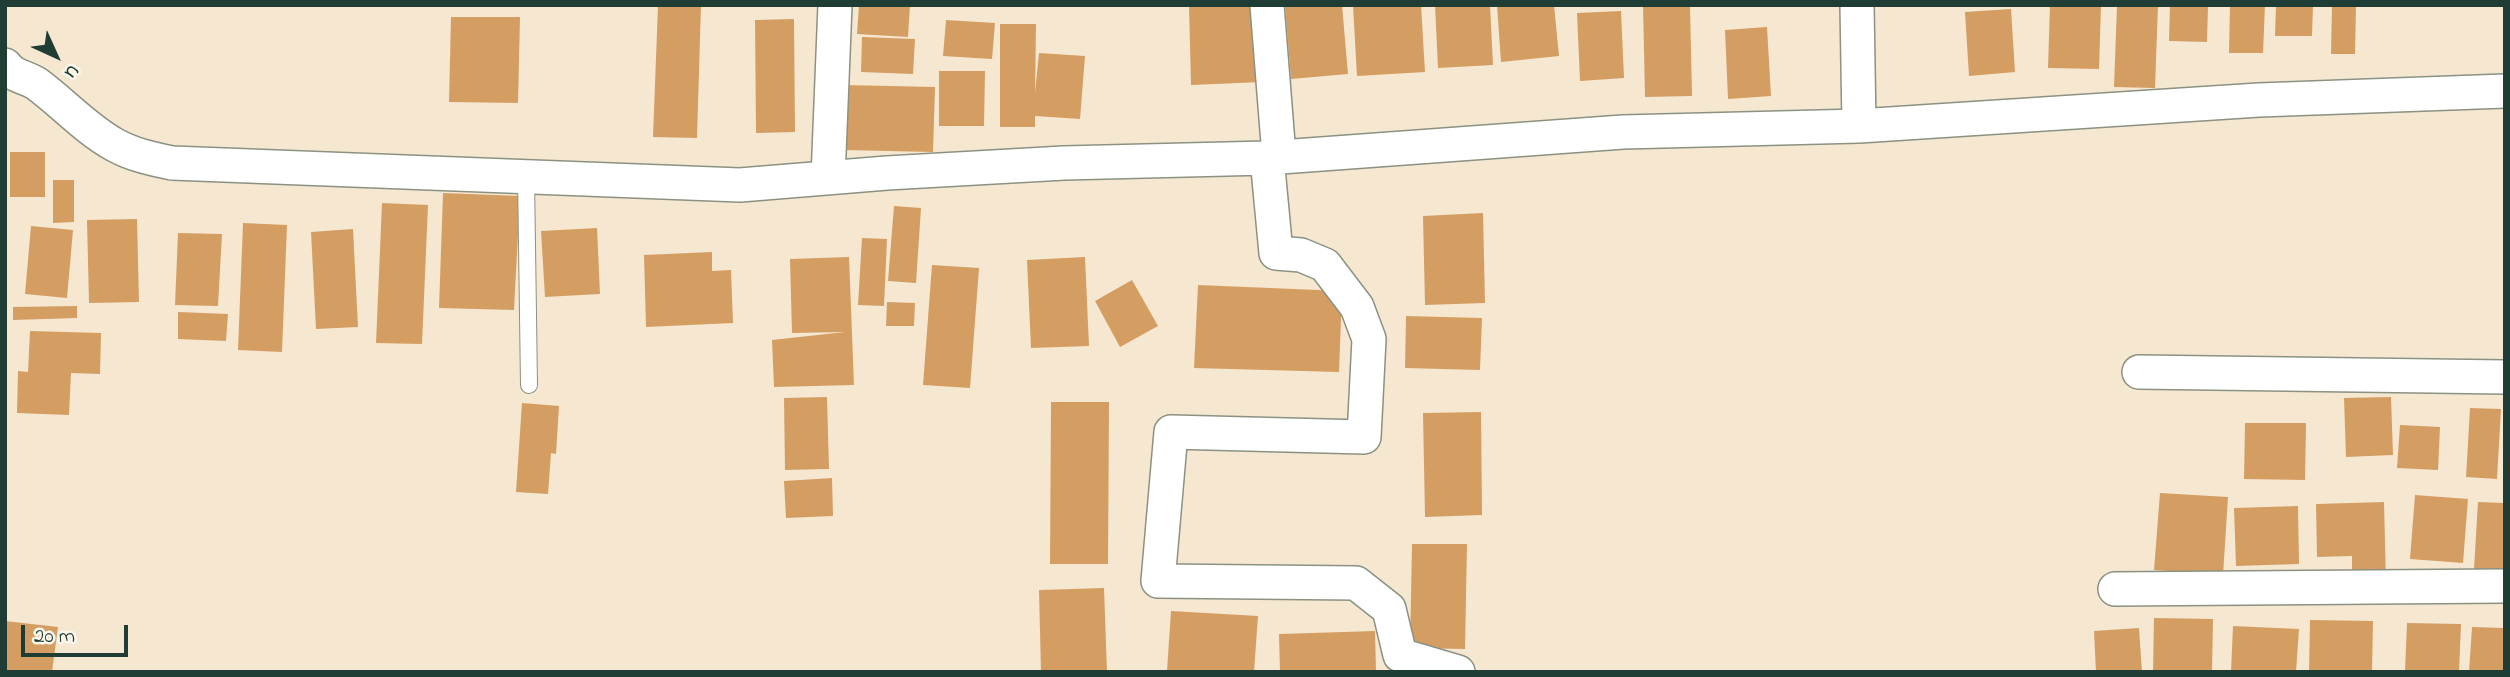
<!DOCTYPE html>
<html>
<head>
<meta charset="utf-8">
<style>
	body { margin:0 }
	#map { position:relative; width:2510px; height:677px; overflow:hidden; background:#f6e7d1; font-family:"Indie Flower",sans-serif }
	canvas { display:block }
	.frame { position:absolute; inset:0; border:7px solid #1f3d34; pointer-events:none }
	.north { position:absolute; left:21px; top:21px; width:70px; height:70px; -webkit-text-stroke:5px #fbf7ec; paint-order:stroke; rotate:135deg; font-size:19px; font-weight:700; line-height:28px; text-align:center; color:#1f3d34 }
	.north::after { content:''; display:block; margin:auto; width:24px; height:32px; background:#1f3d34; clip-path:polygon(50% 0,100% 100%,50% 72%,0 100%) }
	.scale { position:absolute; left:21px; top:625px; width:107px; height:32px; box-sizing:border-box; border:4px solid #1f3d34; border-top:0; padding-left:9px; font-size:21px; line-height:24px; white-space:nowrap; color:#1f3d34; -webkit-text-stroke:5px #fbf7ec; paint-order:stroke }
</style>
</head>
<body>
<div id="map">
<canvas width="2510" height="677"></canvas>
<div class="frame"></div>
<div class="north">U</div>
<div class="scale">20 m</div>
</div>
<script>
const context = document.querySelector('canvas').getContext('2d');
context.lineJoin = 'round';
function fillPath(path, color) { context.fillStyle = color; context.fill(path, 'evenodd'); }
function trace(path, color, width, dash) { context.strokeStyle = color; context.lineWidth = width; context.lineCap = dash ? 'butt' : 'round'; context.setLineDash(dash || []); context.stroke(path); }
const building = new Path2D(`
	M658,5H701L697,138L653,137Z
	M859,5H910L908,37L857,34Z
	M1189,5H1259L1262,82L1191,85Z
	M1285,5H1342L1348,74L1291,79Z
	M1353,5H1421L1425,72L1357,76Z
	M1435,5H1490L1493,65L1438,68Z
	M1497,5H1554L1559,56L1501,62Z
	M1643,5H1690L1692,96L1645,97Z
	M2050,5H2101L2099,69L2048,68Z
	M2117,5H2158L2155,88L2114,87Z
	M2170,5H2208L2207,42L2169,41Z
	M2230,5H2265L2263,53H2229Z
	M2276,5H2313L2312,36H2275Z
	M2332,5H2356L2355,54H2331Z
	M2011,9L2015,72L1969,76L1965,12Z
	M1621,11L1624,78L1580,81L1577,13Z
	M451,17H520L518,103L449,102Z
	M794,19L795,132L756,133L755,20Z
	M946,20L995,23L992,59L943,56Z
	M1000,24H1036L1035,93L1039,53L1085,56L1080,119L1035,116V127H1000Z
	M1767,27L1771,96L1728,99L1725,30Z
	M862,37L915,39L913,74L861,72Z
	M939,71H985L984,126H939Z
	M843,85L935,87L933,152L842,150Z
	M10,152H45V197H10Z
	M53,180H74V222L53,223Z
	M443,193L520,196L514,310L439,308Z
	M382,203L428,205L422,344L376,343Z
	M894,206L921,208L916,283L888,281Z
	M1483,213L1485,303L1425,305L1423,216Z
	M137,219L139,302L89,303L87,220Z
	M243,223L287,225L282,352L238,350Z
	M31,226L73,230L67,298L25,294Z
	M597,228L600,294L545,297L541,231Z
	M353,229L358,327L316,329L311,232Z
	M178,233L222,234L218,306L175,305Z
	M862,238L887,239L884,306L858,305Z
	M712,252V271L731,270L733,323L646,327L644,255Z
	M849,257L854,385L774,387L772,340L845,332L792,333L790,259Z
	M1085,257L1089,346L1031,348L1027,260Z
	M932,265L979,268L970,388L923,385Z
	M1132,280L1158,326L1120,347L1095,301Z
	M1198,285L1342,291L1339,372L1194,368Z
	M887,302L915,303L914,326H886Z
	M77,306V318L13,320V307Z
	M178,312L228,314L226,341L178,339Z
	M1406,316L1482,318L1480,370L1405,368Z
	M30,331L101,333L100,374L71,373L69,415L17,413L18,371L28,372Z
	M827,397L829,469L785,470L784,398Z
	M2391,397L2393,455L2346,457L2344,398Z
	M1051,402H1109L1108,564H1050Z
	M522,403L559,406L556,454L551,453L548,494L516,492Z
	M2470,408L2501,409L2497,479L2466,477Z
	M1481,412L1482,515L1425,517L1423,413Z
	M2245,423H2306L2305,480L2244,479Z
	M2400,425L2440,427L2438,470L2397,468Z
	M832,478L833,516L786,518L784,481Z
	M2160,493L2228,497L2223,575L2154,570Z
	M2415,495L2468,499L2463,563L2410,559Z
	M2384,502L2386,584L2352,585V556L2317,557L2316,504Z
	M2478,502L2505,503V570L2474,569Z
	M2298,506L2299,564L2236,566L2234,508Z
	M1412,544H1467L1465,649L1410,648Z
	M1104,588L1107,672H1041L1039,590Z
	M1171,611L1258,616L1254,672L1167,671Z
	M2154,618L2213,619L2212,672H2153Z
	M2310,620L2373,621L2372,672H2309Z
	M5,621L58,627L52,672H5Z
	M2407,623L2461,624L2459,672H2405Z
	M2233,626L2299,629L2296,672H2231Z
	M2472,627L2505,628V672H2469Z
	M2139,628L2142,672H2096L2094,631Z
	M1375,631L1376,672H1280L1279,634Z`);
const service = new Path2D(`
	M526,175L529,385`);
const minor = new Path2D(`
	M1267,5L1279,156
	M1857,5L1859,126
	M5,65C15,78 25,76 37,84C64,104 86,129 115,145C133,155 153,159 172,163L740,185L887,173L1064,163L1267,158L1623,132L1859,126L2259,100L2505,91
	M1267,158L1276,253L1301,255L1325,265L1357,307L1369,339L1364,437L1171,432L1158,581L1356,583L1389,609L1400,655L1458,672
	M828,178L835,5
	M2139,372L2505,377
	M2115,589L2505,586`);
fillPath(building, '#d49e63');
trace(service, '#8a9282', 18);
trace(minor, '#8a9282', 36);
trace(service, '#fff', 16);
trace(minor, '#fff', 33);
</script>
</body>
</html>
